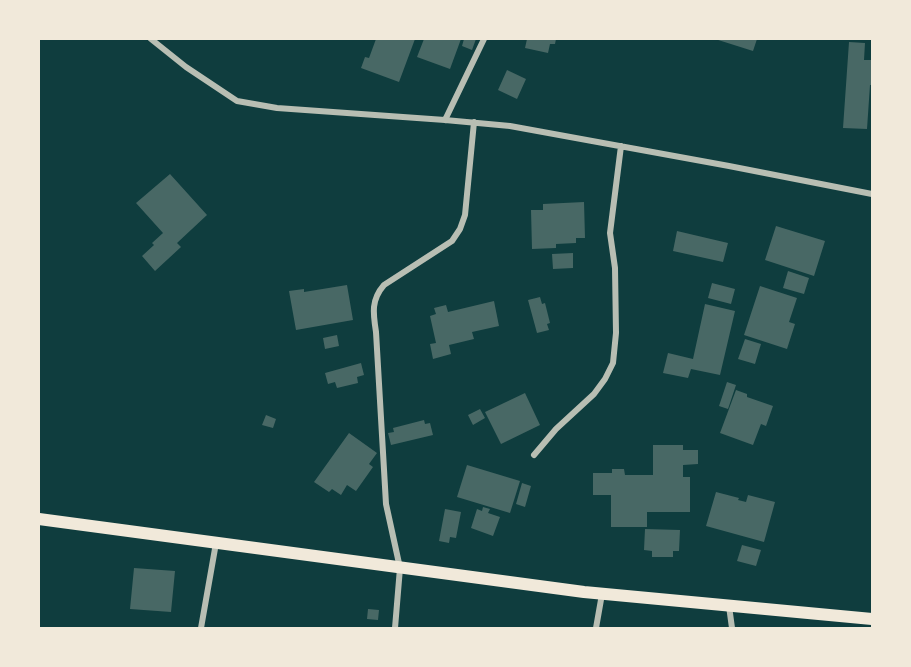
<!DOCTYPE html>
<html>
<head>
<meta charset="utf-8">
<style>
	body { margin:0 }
	#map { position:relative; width:911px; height:667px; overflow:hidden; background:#0f3d3e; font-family:"PT Sans Narrow",sans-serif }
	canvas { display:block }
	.frame { position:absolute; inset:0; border:40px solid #f1e9da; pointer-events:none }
</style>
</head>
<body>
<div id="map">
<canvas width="911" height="667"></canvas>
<div class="frame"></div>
</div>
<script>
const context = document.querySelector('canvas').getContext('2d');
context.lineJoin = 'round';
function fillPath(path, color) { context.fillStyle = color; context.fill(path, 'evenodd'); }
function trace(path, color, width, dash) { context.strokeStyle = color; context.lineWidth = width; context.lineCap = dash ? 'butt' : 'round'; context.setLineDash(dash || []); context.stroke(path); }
const building = new Path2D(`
	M376,39H415L399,82L361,68L365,57L369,58Z
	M424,39H461L450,69L417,57Z
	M464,39H476L472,50L462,46Z
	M527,39H556L555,44H550L548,53L525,48Z
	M715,39H757L753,51Z
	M849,42L865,43L864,60H872V85H870L867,129L843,128Z
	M507,70L526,79L517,99L498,90Z
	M170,174L207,215L177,243L181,247L155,271L142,256L154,245L152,243L163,233L136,203Z
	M584,202L585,238H576V243L556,244V248L532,249L531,210H543V204Z
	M776,226L825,241L814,276L765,260Z
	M677,231L728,243L723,262L673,251Z
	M573,253V268L553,269L552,254Z
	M788,271L809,278L804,294L783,288Z
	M712,283L735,289L731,304L708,298Z
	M347,285L353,320L296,330L289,291L304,289V292Z
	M760,286L797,298L789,322L795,324L787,349L744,335Z
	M540,297L542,304L545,303L550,323L547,324L549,330L537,333L528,300Z
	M494,301L499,326L472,332L474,339L449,345L451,354L433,359L430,344L436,343L430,316L436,314L434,308L446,305L448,312Z
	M705,304L735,311L720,375L691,369L688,378L663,373L668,353L693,359Z
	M337,335L339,346L325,349L323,338Z
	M745,339L761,344L755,364L738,359Z
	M361,363L364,375L357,377L358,383L337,388L335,382L328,384L325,373Z
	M727,382L736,385L728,409L719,406Z
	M736,390L747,394V397L773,406L766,426L761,424L753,445L720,433Z
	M525,393L540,425L501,444L485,412Z
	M480,409L485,418L473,425L468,415Z
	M266,415L276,419L273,428L262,425Z
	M424,420L425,424L430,423L433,435L391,445L388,433L394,432L393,428Z
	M349,433L377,453L369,464L373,467L356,491L347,485L341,495L332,489L329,492L314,482Z
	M653,445H683V450H698V464L683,465V477H690V512H647V527H611V495H593V473H612V469H624L625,475H653Z
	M467,465L520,481L510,513L457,497Z
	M522,483L531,486L525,507L516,504Z
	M716,492L739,498L738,500L746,502L748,495L775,502L764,542L706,526Z
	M483,507L490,509L488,513L500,517L493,536L471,528L477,509L482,511Z
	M445,509L461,512L456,538L450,537L449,543L439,541Z
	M645,529L680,530L679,551H673V557H652V551L644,550Z
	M742,545L761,550L756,566L737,561Z
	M134,568L175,571L171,612L130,609Z
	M368,609L379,610L378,620L367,619Z`);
const minor = new Path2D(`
	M151,39L186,67L237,101L277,108L445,120L510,126L729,166L872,194
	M445,120L484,39
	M534,455L556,429L594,394L605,379L613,363L616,333L615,268L610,233L621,146
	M729,606L732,628
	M201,628L216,543
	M395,628L400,568L386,504L376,332C373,313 371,300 384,285L452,241L460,229L465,215L474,122
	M596,628L602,594`);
const secondary = new Path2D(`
	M39,519L584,592L872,619`);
fillPath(building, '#486865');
trace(minor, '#b8beb3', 6);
trace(secondary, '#f1e9da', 12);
</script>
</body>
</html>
